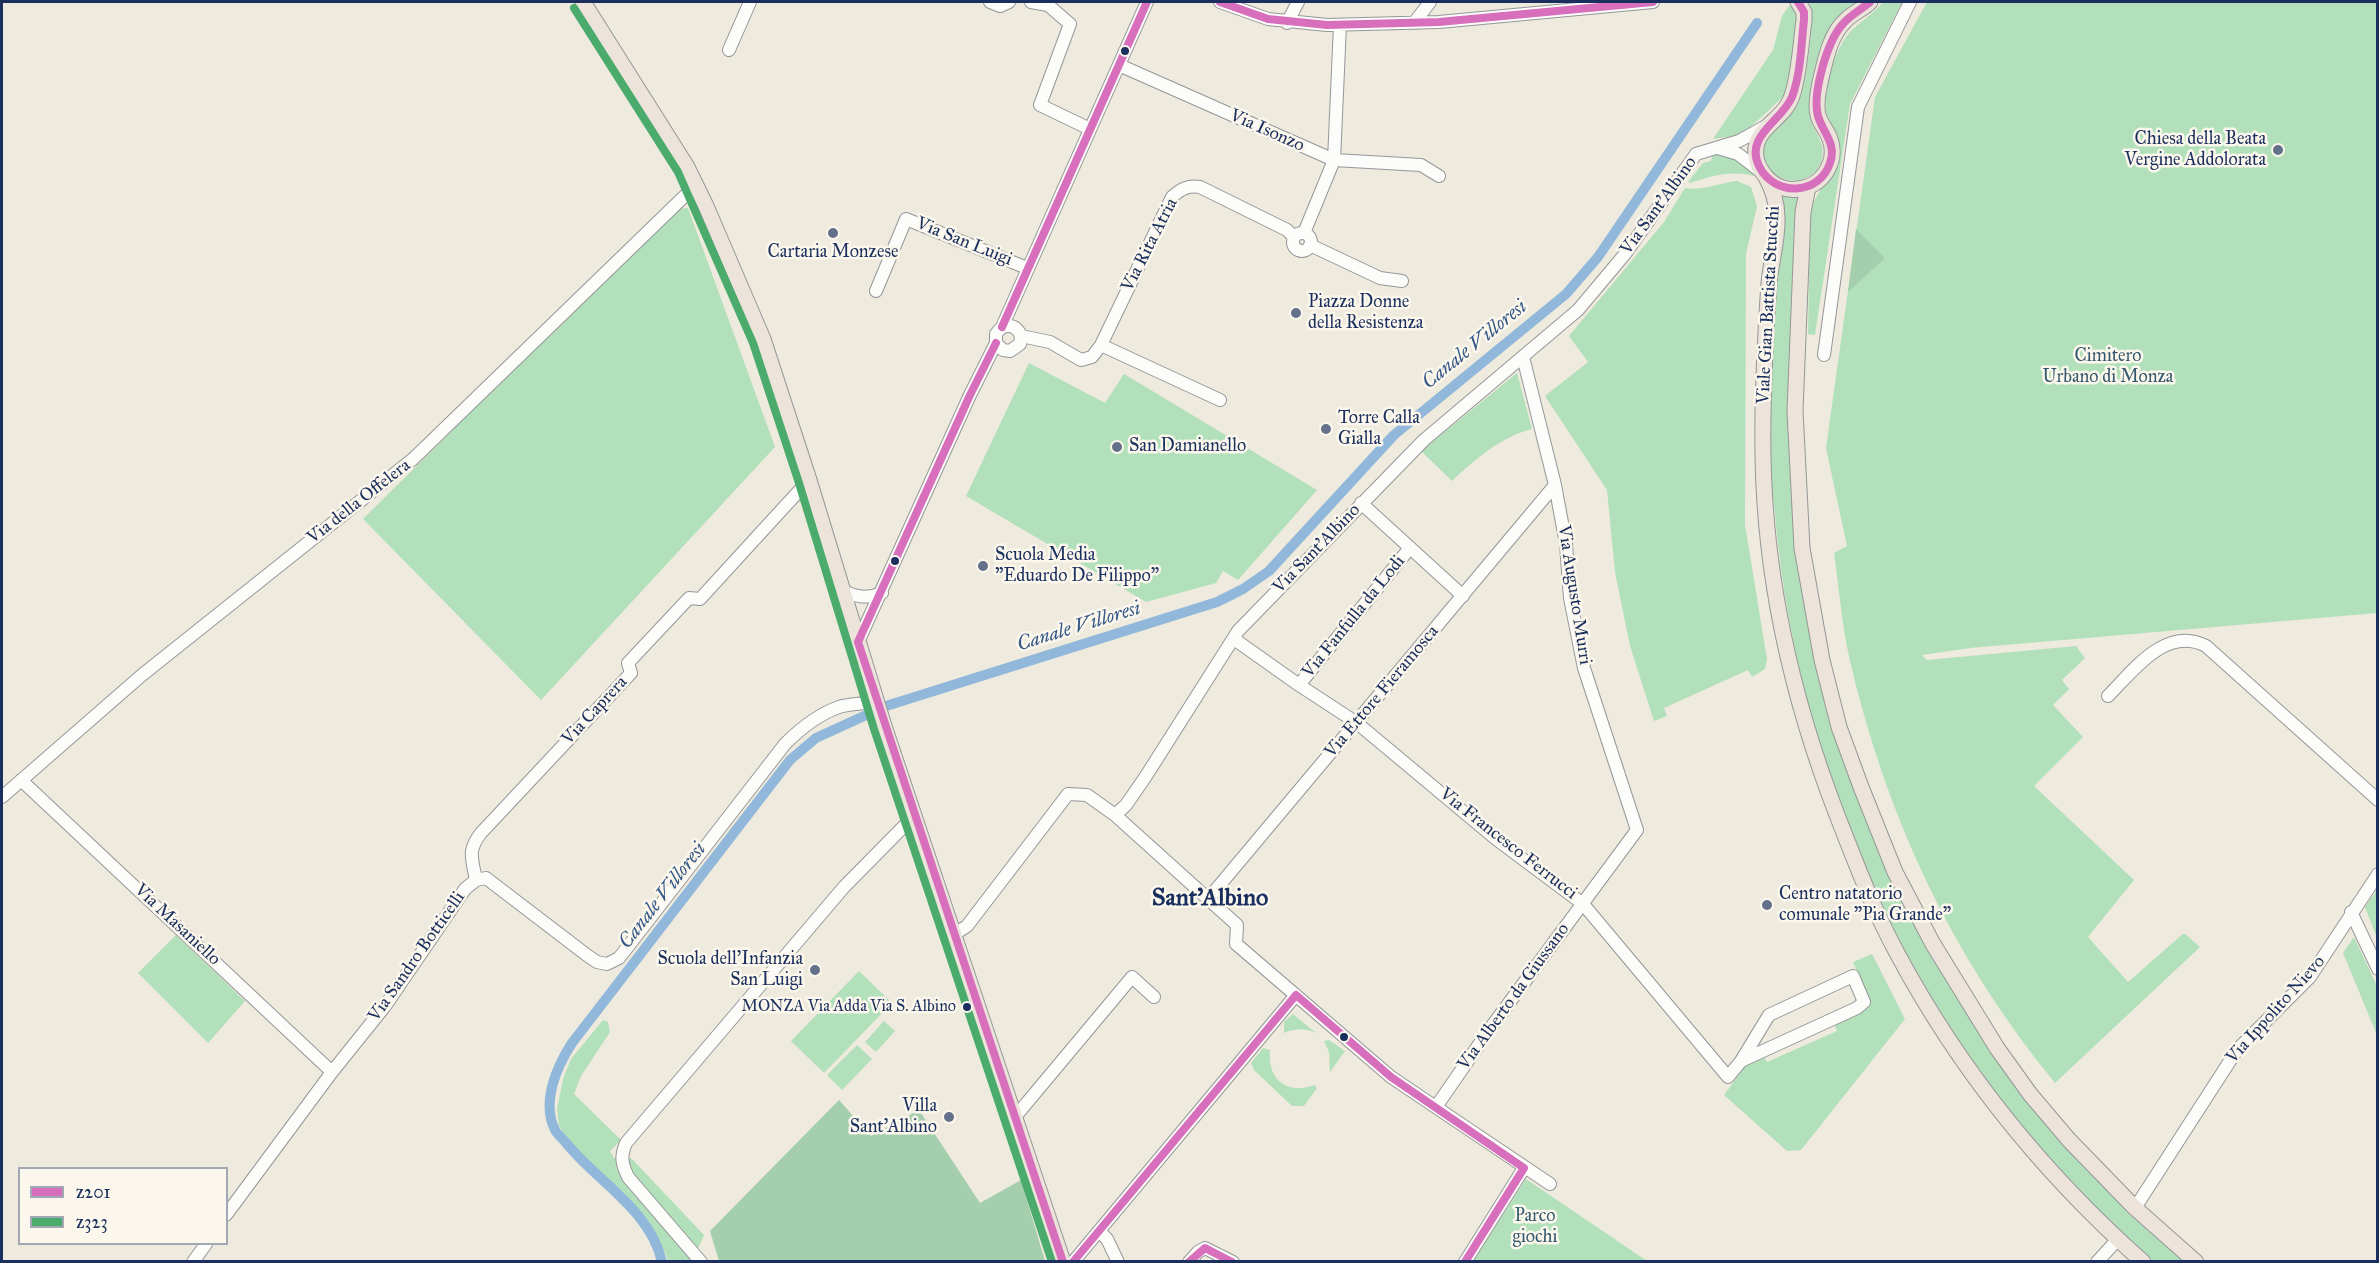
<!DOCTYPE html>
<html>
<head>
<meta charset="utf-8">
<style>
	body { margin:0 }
	#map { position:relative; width:2379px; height:1263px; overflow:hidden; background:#eeeadd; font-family:"IM FELL Great Primer",serif }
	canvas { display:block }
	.frame { position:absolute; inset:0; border:3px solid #1b2f5e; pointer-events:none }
	.legend { position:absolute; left:18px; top:1167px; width:210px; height:78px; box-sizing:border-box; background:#fbf7ec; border:2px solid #a1a7b3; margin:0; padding:8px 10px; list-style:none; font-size:18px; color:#1b2f5e }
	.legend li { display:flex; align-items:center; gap:12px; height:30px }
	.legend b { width:30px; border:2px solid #a1a7b3 }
</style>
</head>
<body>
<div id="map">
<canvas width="2379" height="1263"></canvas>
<div class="frame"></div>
<ul class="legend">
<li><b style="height:8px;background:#d86fbc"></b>z201</li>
<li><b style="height:8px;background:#4aab6c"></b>z323</li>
</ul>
</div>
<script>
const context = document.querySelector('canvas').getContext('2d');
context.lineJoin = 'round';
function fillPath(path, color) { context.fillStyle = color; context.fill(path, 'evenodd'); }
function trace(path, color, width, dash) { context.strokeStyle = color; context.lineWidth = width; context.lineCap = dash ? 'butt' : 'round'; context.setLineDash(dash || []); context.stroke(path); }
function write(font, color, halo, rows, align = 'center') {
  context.font = font + ' "IM FELL Great Primer",serif'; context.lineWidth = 5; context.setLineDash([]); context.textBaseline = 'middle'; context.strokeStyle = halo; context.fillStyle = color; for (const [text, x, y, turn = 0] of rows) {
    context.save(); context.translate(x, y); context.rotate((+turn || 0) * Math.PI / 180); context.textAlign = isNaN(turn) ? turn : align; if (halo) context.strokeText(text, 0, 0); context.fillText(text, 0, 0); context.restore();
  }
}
const green = new Path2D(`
	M1809,2H1866C1855,9 1840,16 1832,25C1819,40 1805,98 1810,117C1814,133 1829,146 1820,164C1806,194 1756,180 1764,146C1767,132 1781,125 1790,115C1795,110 1799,103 1801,96C1806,79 1816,16 1809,2Z
	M1883,2H1902L1850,104L1815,335L1808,334L1810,211C1818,187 1839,172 1839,144C1839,131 1827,123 1826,110C1824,88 1835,45 1853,29C1863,20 1874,13 1883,2Z
	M1927,2H2377V613L1970,648L1922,655L1927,660L2076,646L2085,658L2062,680L2069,689L2053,705L2083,737L2034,786L2134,880L2088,937L2128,982L2184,933L2200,947L2055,1083C1952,957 1887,819 1850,661C1842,626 1839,589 1834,553L1847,546L1826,448L1875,97Z
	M1789,6H1794L1797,22L1794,52L1784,96L1742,135L1713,139L1773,50L1782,16Z
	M1719,153L1731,155L1757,171L1754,176C1730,170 1712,176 1690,183L1688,182L1703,163L1711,161L1712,156Z
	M1737,181L1751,187L1757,206L1746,254L1745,525L1767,659L1765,669L1752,677L1748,670L1664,708L1667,716L1654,721L1630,646L1615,572L1607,490L1545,396L1588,362L1569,336L1664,222L1685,188C1703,191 1719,183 1737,181Z
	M1783,196L1799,197L1789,450L1800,572L1888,870L1929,953L1994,1057L2043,1121L2102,1185L2131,1216L2184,1261H2151C1935,1071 1800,801 1775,515C1773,493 1770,471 1769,450C1767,365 1778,281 1783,196Z
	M688,208L775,447L541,700L363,519L676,209Z
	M1029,363L1105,403L1124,374L1317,490L1238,580L1223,571L1216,583L1146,602L966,496Z
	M1517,373L1532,429C1502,436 1474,460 1452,481L1421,451Z
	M2377,890V938L2365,907Z
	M176,935L245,1001L208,1043L138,973Z
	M2354,937L2377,986V1035L2343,953Z
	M1872,954L1905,1019L1801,1150L1787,1151L1724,1095L1748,1063L1763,1055L1767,1062L1837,1031L1834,1024L1863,1010L1870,1000L1853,962Z
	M859,971L892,1003L824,1073L791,1041Z
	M1293,1014L1316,1033C1304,1028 1296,1028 1284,1033V1022Z
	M603,1020L608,1022L610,1032L581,1076L574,1094L621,1140L610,1151L614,1158H631L704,1235L695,1255L698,1261H668C660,1225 596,1169 569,1141L559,1126L557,1109L563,1079L571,1059Z
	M884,1021L895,1031L876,1052L865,1042Z
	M1329,1040L1345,1051L1330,1072L1329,1052L1324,1041Z
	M857,1045L872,1059L842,1090L827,1075Z
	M1263,1048L1270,1050C1267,1080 1287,1095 1315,1085L1317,1088L1304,1106H1292L1254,1070L1251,1063Z
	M1526,1179L1647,1261L1477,1262L1474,1260Z`);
const forest = new Path2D(`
	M1856,229L1885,258L1848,292Z
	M839,1100L871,1136L919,1110L980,1203L1021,1180L1045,1261H719L710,1231Z`);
const canal = new Path2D(`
	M662,1262C651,1211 597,1181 567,1144C563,1139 558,1135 555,1130C541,1102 557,1066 572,1043L790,760L816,738L886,706L1217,602L1243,589L1269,571L1394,435L1566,294L1598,257L1757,23`);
const minor = new Path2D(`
	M990,2L1000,6L1009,2
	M1031,2L1048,5L1070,24L1040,105L1090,129
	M1220,2L1268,19L1327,25L1439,22L1653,2
	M1287,23L1298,2
	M1414,23L1430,2
	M729,50L750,2
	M1119,65L1334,160L1421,165L1439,176
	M1718,148L1738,154L1760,171
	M1293 242a9 9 0 1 1 18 0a9 9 0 1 1-18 0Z
	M1304,233L1334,160L1340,25
	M1310,245L1380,278L1402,281
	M876,291L906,219L1027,268
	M1002,327L1147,2
	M1021,336L1050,342L1081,360L1092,357L1101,345L1172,197C1181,189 1188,185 1200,187L1287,230L1294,237
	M1101,345L1220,400
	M1824,355L1858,107L1910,2
	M1361,503L1463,596
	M841,589C853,597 868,599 882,593
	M1234,639L1299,685L1357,723L1496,839L1583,904L1728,1077L1741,1061L1769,1015L1853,976L1864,1002L1857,1008L1741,1061
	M858,642L970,395L996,343V334C1003,323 1016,323 1021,336L1020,344L1010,351L1003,350L996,343
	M1299,685L1409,549
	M2108,696C2133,671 2166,625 2206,646L2378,800
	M21,780L332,1072
	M2,797L142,675L413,459L696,185
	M1115,815L1126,805L1146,776L1238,631L1424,440L1578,310L1625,254L1696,154L1739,141L1766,126
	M476,880C472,858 467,851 481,833L631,673L628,663L689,598L700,599L809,480
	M1208,899L1555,485
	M2351,912L2378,969
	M953,935L967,926L1068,794L1087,795L1115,815L1237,925L1236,944L1242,949L1391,1077L1550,1184
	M1436,1107L1489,1030L1637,830L1584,668L1570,598L1566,544L1555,485L1523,357
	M1015,1117L1132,977L1154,997
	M2135,1208L2237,1050L2310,977L2378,874
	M226,1215L332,1072L385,1006L465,889L476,880L486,878L588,956L597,962L607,964L619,958L785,744C800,729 819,714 839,707C851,703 864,705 876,700
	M1099,1231L1107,1239L1118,1262
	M193,1262L206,1244
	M701,1262L628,1177C622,1164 620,1157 626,1143L844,887L914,816
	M1073,1262L1296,995
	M1189,1262L1198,1252L1205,1248L1233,1262
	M1465,1262L1524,1168
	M2097,1262L2118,1239`);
const major = new Path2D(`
	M583,2L687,167L706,206L763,339L809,480L884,726L1063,1262
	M1798,2L1804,12V20C1801,43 1799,76 1792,96C1784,121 1752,127 1756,157C1757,164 1761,171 1766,177C1774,186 1786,191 1798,189C1822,187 1838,162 1830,139C1827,130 1820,124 1818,115C1815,104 1819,86 1822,74C1826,57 1831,34 1845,21C1852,13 1862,10 1870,2
	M1766,177C1773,190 1777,203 1777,217C1778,239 1771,261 1769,283C1765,341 1762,399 1763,457C1765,579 1793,701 1837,815C1855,861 1873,909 1897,953C1959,1069 2044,1174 2143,1262
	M1808,187L1803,212L1795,411L1802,548L1822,660L1839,727L1861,787L1895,872L1933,944L1997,1048L2030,1094L2069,1140L2135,1208L2196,1262`);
const bus1 = new Path2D(`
	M1220,2L1268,19L1327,25L1439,22L1653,2
	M1798,2L1804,12V20C1801,45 1801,73 1792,97C1782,121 1744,136 1759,166C1774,197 1819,196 1830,163C1837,144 1823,133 1818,116C1812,94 1827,42 1842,25C1850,15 1861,10 1870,2
	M1002,327L1147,2
	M858,642L1063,1262
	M858,642L970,395L996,343
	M1073,1262L1296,995L1391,1077L1524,1168L1465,1262
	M1189,1262L1205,1248L1232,1262`);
const bus2 = new Path2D(`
	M574,8L678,172L753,343L799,483L874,729L1052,1262`);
const markers = [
	[1125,51,5,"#1b2f5e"],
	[2278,150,6,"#65708a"],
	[833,233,6,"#65708a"],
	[1296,313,6,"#65708a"],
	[1326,429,6,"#65708a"],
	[1117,447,6,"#65708a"],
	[895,561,5,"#1b2f5e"],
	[983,566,6,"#65708a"],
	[1767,905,6,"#65708a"],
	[815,970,6,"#65708a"],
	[967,1007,5,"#1b2f5e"],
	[1344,1037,5,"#1b2f5e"],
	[949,1117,6,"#65708a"]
];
const busNames = [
	["MONZA Via Adda Via S. Albino",956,1007]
];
const streetNames = [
	["Via Isonzo",1267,131,24],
	["Via Sant'Albino",1659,206,-54],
	["Via San Luigi",964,242,22],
	["Via Rita Atria",1150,245,-63],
	["Viale Gian Battista Stucchi",1769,305,-87],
	["Via della Offelera",359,502,-38],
	["Via Sant'Albino",1317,549,-46],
	["Via Augusto Murri",1574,595,81],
	["Via Fanfulla da Lodi",1354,617,-51],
	["Via Ettore Fieramosca",1382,692,-50],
	["Via Caprera",595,711,-47],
	["Via Francesco Ferrucci",1508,844,38],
	["Via Masaniello",177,925,43],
	["Via Sandro Botticelli",417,957,-55],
	["Via Alberto da Giussano",1514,997,-54],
	["Via Ippolito Nievo",2276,1010,-48]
];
const poiNames = [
	["Chiesa della Beata",2266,140,"right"],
	["Vergine Addolorata",2266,161,"right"],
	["Cartaria Monzese",833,253,"center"],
	["Piazza Donne",1308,303],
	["della Resistenza",1308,324],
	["Torre Calla",1338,419],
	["Gialla",1338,440],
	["San Damianello",1129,447],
	["Scuola Media",995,556],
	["\"Eduardo De Filippo\"",995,577],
	["Centro natatorio",1779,895],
	["comunale \"Pia Grande\"",1779,916],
	["Scuola dell'Infanzia",803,960,"right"],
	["San Luigi",803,981,"right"],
	["Villa",937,1107,"right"],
	["Sant'Albino",937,1128,"right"]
];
const parkNames = [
	["Cimitero",2108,357],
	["Urbano di Monza",2108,378],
	["Parco",1535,1217],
	["giochi",1535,1238]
];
const waterNames = [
	["Canale Villoresi",1475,345,-39],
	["Canale Villoresi",1079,627,-17],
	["Canale Villoresi",663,896,-52]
];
const districtNames = [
	["Sant'Albino",1210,899]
];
fillPath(green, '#b2e0ba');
fillPath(forest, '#a4ceac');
trace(canal, '#91b8da', 10);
trace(minor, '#959698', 14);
trace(major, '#959698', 17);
trace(minor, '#fcfcfa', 12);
trace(major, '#ece4da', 15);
trace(bus1, '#d86fbc', 8);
trace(bus2, '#4aab6c', 8);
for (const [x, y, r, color] of markers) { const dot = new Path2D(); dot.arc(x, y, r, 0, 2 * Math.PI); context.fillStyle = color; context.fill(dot); trace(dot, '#fbf7ec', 2); }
write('16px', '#1b2f5e', '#fbf7ec', busNames, 'right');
write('18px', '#1b2f5e', '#fbf7ec', streetNames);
write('18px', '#1b2f5e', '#fbf7ec', poiNames, 'left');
write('18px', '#34596e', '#fbf7ec', parkNames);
write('italic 20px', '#365889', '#fbf7ec', waterNames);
write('bold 24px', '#1b2f5e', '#fbf7ec', districtNames);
</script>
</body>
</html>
